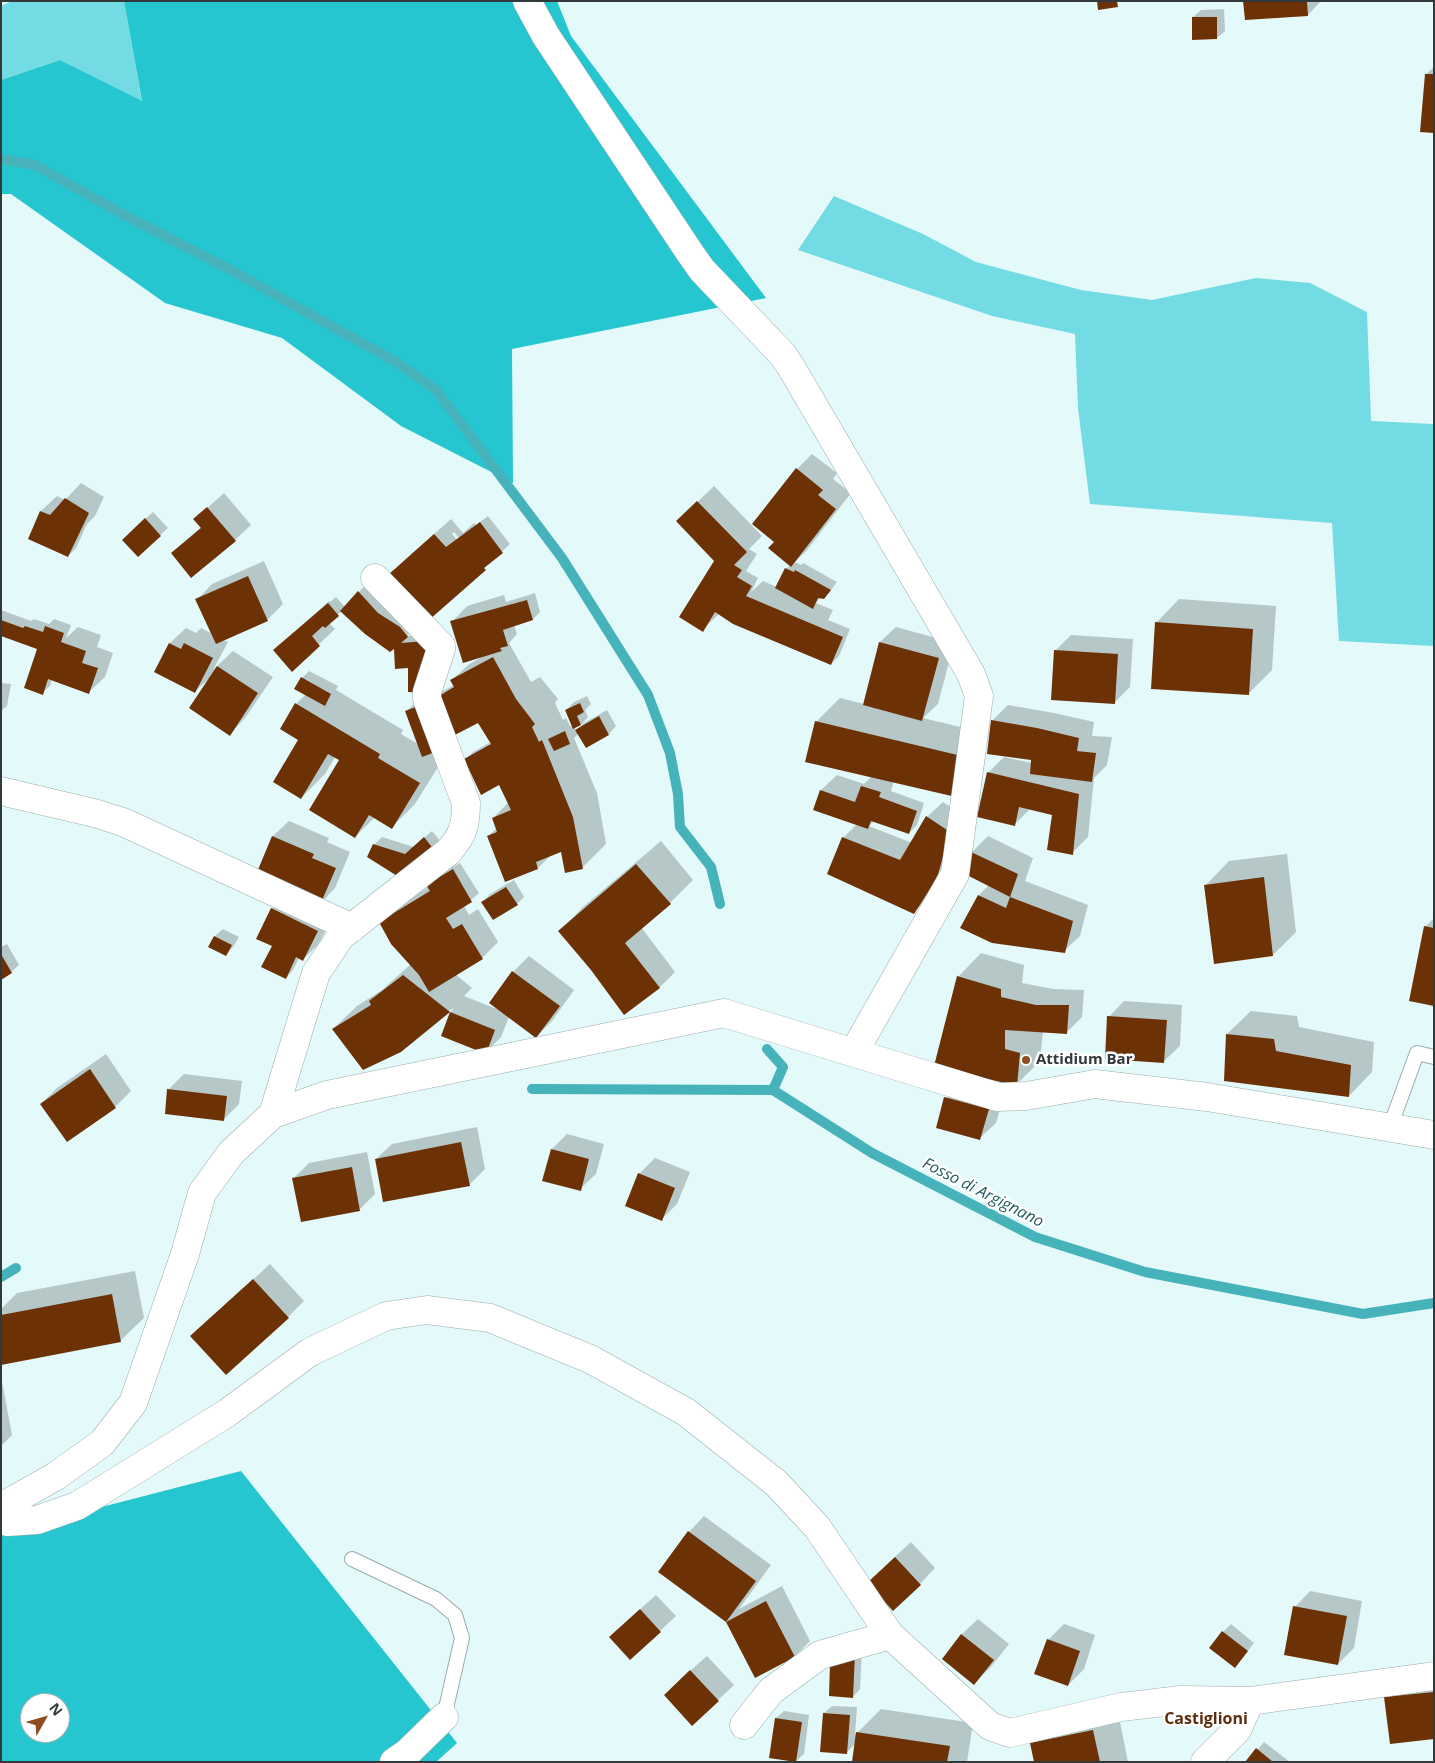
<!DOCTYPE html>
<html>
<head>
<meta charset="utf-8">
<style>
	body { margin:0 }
	#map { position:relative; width:1435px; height:1763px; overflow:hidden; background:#e4f9fa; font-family:"Open Sans",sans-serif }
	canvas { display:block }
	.frame { position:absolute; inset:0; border:2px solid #31393a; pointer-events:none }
	.north { position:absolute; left:20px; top:1693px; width:50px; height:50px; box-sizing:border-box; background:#fff; border:1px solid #adb0b0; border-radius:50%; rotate:52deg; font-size:14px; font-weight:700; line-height:20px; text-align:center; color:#31393a }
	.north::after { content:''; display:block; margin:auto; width:18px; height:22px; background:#904c1f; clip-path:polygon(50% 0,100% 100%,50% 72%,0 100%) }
</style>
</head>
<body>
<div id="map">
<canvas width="1435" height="1763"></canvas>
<div class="frame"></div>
<div class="north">N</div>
</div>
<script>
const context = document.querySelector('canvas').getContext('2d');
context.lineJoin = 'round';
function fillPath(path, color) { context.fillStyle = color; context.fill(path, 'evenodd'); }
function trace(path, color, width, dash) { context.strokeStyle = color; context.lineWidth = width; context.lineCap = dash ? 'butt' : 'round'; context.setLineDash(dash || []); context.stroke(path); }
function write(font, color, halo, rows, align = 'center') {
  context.font = font + ' "Open Sans",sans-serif'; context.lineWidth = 5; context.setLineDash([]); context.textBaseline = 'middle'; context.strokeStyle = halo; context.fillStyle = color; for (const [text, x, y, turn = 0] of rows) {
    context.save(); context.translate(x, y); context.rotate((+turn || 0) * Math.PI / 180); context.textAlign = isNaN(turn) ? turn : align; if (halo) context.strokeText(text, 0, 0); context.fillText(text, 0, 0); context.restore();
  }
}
const green = new Path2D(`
	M12,1H124L142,102L60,60L1,80V6Z
	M834,196L923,234L976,262L1081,290L1152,300L1256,278L1310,283L1367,312L1371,421L1434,424V646L1339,641L1332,523L1090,504L1078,408L1075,334L992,316L798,250Z`);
const forest = new Path2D(`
	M124,1H557L571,36L766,298L512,349L513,483L401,426L282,338L165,303L11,194H1V80L60,60L142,101Z
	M241,1471L457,1743L436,1762H1V1533ZM30,1703H60V1733H30Z`);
const shadow = new Path2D(`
	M1245,1H1321L1308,15Z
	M1224,9L1225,31L1217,38L1193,17L1201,10Z
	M1434,67V132L1426,74Z
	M812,454L837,473L833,479L851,493L807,550L795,562L801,565L803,563L837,582L831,590L824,598L821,597L816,603L833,610L828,620L850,629L839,656L831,664L719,614L702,630L716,561L678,521L714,486L762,536L749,549L757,554L746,571L758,578L751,592L763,581L777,587L786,569L791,565L775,541L797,469Z
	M81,483L104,497L95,516L87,524L76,548L68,556L30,538L41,511L57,496L65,500Z
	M224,493L251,525L235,540L172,553L201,527L195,519Z
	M153,512L168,528L138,555L131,532Z
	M488,516L510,544L429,619L406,559L451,519L463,533L474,523L476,525ZM454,532L460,539L458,541L452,534Z
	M264,561L283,604L267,620L223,640L228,642L213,670L233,651L273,677L245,718L230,734L211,677L195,691L156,672L170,643L186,628L196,633L201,628L213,634L197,600L212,584Z
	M374,576L423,620L407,636L433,634L409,667L399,643L342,611L329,623L335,629L292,670L275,650L329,601L330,602L336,597L345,607Z
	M535,593L540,612L533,619L514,625L517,634L509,643L531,682L540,677L558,699L555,703L563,720L566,718L570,726L573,725L566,710L574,702L587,696L591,704L585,710L588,717L582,724L574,727L576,731L584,723L607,710L616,726L609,734L586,746L579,733L574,738L597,793L606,844L583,867L561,850L551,855L538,868L488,836L497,828L493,818L509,802L499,783L465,760L473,752L491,742L479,721L435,699L443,691L454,685L452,680L468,665L480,658L452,622L467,606L504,595L506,602Z
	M1179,599L1276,606L1272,670L1248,694L1156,623Z
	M1,610L31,621L34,619L49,624L54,619L71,625L66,638L78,627L101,635L97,647L113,653L105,677L89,692L52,679L50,686L42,693L39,649L1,635Z
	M896,627L954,643L938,704L923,718L989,734L979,772L894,781L891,791L924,803L917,825L909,833L874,821L869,826L912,843L927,817L943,802L965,816L952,861L929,897L913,913L843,838L857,824L815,809L821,790L837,775L864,784L872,776L816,722L840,698L864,704L880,642Z
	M1071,635L1133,639L1130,687L1114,703L1055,651Z
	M309,671L338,686L336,690L403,730L401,734L418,744L406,712L414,704L429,699L443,759L415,804L392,827L375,817L355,837L340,760L335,757L325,774L301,798L300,740L296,704L306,694L302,678Z
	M1,683L11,684L7,706L1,711Z
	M1008,705L1054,713L1094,722L1092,736L1112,737L1107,765L1094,778L1088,837L1072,853L1053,814L1030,809L1014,825L988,773L1004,757L1032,763V759L992,721Z
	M289,821L329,838L327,842L350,852L335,888L320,904L257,877L273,836Z
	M432,831L441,842L402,877L374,845L382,837L414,847Z
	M988,836L1033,858L1025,881L1088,905L1080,936L1064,951L979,895L989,885L963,872L972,852Z
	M661,841L693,880L670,903L641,927L675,972L659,988L592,969L560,931L583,907Z
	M1287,854L1296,932L1273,955L1206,885L1229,861Z
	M460,863L479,893L464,906L469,915L478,909L498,942L482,958L455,974L472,988L464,996L497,1009L513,972L529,956L574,990L552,1021L536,1037L509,1017L501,1037L485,1053L442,1036L453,1008L400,1051L333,1029L357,1006L382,990L411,964L380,922L396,906L429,887L435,877Z
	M514,880L524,897L517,904L483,902L490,894Z
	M288,893L333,915L319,944L303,959L299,958L293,970L286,978L273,945L272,909Z
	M1434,918V1004L1425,927Z
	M223,929L239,937L233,947L226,955L210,946L215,936Z
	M7,944L19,965L11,972L1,978V947Z
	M981,953L1024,965L1022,983L1053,989L1084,990L1082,1017L1066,1033L1043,1031L1040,1061L1016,1085L958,977Z
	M1124,1001L1182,1005L1180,1046L1164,1061L1109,1017Z
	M1251,1011L1297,1016L1299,1027L1374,1042L1372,1072L1349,1096L1227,1034Z
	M106,1054L131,1091L115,1107L67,1140L41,1104L57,1088Z
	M184,1074L242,1081L239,1104L223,1120L168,1090Z
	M961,1082L1004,1094L996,1123L980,1138L946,1098Z
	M477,1127L485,1169L469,1185L376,1159L392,1144Z
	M567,1134L604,1144L596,1174L580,1189L552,1149Z
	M367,1152L375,1194L360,1209L293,1179L309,1163Z
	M655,1158L690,1172L677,1204L661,1220L639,1174Z
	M270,1264L304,1301L288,1317L208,1321Z
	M135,1271L144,1318L120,1341L1,1360V1309L17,1293Z
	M1,1376L12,1435L1,1446Z
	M704,1516L771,1565L739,1609L782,1586L810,1641L795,1656L755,1676L727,1621L660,1571L689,1532Z
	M911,1542L935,1568L920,1584L884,1567Z
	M1310,1591L1362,1601L1354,1648L1338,1664L1295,1607Z
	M656,1595L676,1616L660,1631L627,1621Z
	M978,1619L1009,1644L990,1668L974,1683L943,1659L962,1634Z
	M1064,1624L1095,1635L1084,1669L1068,1685L1048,1640Z
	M1231,1624L1254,1643L1235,1667L1223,1632Z
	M862,1648L860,1689L853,1697L830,1695Z
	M707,1656L734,1685L718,1700L681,1679Z
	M1434,1678V1738L1386,1698L1402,1682Z
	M832,1706L857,1707L855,1735L881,1709L973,1723L967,1762H853L855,1744L847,1752L824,1713Z
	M1117,1707L1128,1762H1036L1032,1743L1055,1719Z
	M784,1711L809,1715L804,1754L796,1761L776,1718Z
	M1264,1742L1290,1762H1247Z`);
const stream = new Path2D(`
	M1,159L35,165L124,215L227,268L396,362L436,390L562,558L648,695L670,753L678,794L680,827L711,867L720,904
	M767,1049L783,1067L773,1090
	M532,1089L773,1090L872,1153L1035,1237L1145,1272L1363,1314L1434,1303
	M1,1277L16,1268`);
const building = new Path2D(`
	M1097,1H1117L1118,7L1098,10Z
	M1243,1H1307L1308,16L1245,20Z
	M1192,17H1217V39L1192,40Z
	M1425,74H1434V133L1420,132Z
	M796,468L823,490L818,495L836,509L791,567L768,548L774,542L752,524Z
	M65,498L89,513L68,557L28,539L40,511L50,515Z
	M697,501L747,552L734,565L742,570L737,577L752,586L746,596L843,637L831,665L733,624L715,612L703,632L679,617L714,561L676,521Z
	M207,507L236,541L191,578L171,553L201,528L193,519Z
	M145,518L161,536L138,557L122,540Z
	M480,522L503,553L484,568L486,570L429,620L388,575L434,534L446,547Z
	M785,568L794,572L795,570L831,590L824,599L818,598L813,609L775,588Z
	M248,576L268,621L216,644L195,599Z
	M358,591L378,613L400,627L408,637L401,643L426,641L428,667L423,693L408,692V668L395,669L394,649L390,652L365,634L340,611Z
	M527,600L533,620L503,630L508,646L500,648L502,651L463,663L450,621Z
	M328,603L339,616L325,628L323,626L312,636L320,646L292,672L273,650Z
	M1,620L23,628L25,626L43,632L45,626L64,633L61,642L86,651L82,663L98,668L89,694L48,679L43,695L24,688L37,649L1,636Z
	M1155,622L1253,629L1249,695L1151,689Z
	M879,642L939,658L922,721L863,705Z
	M169,643L181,649L184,643L213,658L195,693L154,672Z
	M1054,650L1118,654L1115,704L1051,700Z
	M493,657L516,699L535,724L532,727L539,742L542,740L573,817L583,869L565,873L561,852L536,862L538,869L505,882L487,836L497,832L492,818L511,810L499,785L481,795L464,759L491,744L478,723L451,737L434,699L454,687L450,680Z
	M217,666L258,693L230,736L189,708Z
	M301,677L331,694L325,706L294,689Z
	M295,703L380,754L378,758L420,783L392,829L369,815L355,838L309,810L339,760L328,754L301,799L273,782L298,740L280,729Z
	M580,703L584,712L577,716L581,725L573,729L565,710Z
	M421,705L438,751L422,757L405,711Z
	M599,716L609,735L586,748L575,730Z
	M991,720L1037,728L1079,738L1077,751L1096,753L1092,782L1030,774L1031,760L987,754Z
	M815,721L966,757L956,797L805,762Z
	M565,731L570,744L554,751L548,739Z
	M987,772L1079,794L1073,855L1047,850L1052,815L1019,807L1015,826L977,817Z
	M861,786L881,792L879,797L917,811L909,834L871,821L868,829L813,810L820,790L855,802Z
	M926,816L950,832L937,878L914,914L827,874L842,837L900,860Z
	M272,836L314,854L312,858L336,868L320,905L255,877Z
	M424,837L435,851L402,879L367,857L373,844L405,854Z
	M971,852L1018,874L1010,897L961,872Z
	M636,864L671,904L625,943L660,988L624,1015L591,970L558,931Z
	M453,869L472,902L446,918L453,929L462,924L483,959L429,992L419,975L391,944L379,922L430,891L426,885Z
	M1264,877L1273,956L1214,964L1204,885Z
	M506,887L518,905L493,920L481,902Z
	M978,895L1006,908L1010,897L1073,921L1065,953L992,943L960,928Z
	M271,908L318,931L303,961L296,957L286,979L261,967L272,946L256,939Z
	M1424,926L1434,928V1006L1409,1001Z
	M214,936L232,945L226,956L208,947Z
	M1,954L12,973L1,980Z
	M512,971L560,1006L536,1038L489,1003Z
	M403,975L450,1012L495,1030L486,1054L441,1036L450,1012L401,1052L363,1070L332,1029L371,1005L369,1001Z
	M957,976L1001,989V997L1036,1005H1069L1067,1034L1005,1030V1049L1020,1053L1017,1086L934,1066Z
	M1107,1016L1167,1020L1164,1063L1105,1059Z
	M1226,1034L1274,1039L1276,1051L1351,1065L1349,1097L1224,1081Z
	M90,1069L116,1108L67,1142L40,1104Z
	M167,1089L227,1096L224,1121L165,1114Z
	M944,1097L989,1109L980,1140L936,1128Z
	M461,1142L470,1186L383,1202L375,1159Z
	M551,1149L589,1159L581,1191L542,1181Z
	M352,1167L360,1211L301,1222L292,1178Z
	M638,1173L675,1188L662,1221L625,1206Z
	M253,1279L289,1318L226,1375L190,1336Z
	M112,1294L121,1342L1,1365V1315Z
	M688,1531L756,1581L726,1622L658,1572Z
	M895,1557L921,1585L893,1611L867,1583Z
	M766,1601L795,1657L755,1678L726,1622Z
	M1293,1606L1347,1616L1338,1665L1284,1655Z
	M640,1609L661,1632L630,1660L609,1637Z
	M1222,1631L1248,1651L1235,1668L1209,1648Z
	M961,1634L994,1660L974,1685L942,1659Z
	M1047,1639L1080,1651L1068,1686L1034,1674Z
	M855,1654L853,1698L829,1696L830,1663Z
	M690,1670L719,1701L692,1726L664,1695Z
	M1434,1692V1739L1390,1744L1384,1697Z
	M823,1713L850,1715L847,1754L820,1752Z
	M775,1718L802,1722L796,1762L769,1758Z
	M1093,1730L1100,1762H1034L1030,1743Z
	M856,1732L950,1746L947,1762H852Z
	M1256,1748L1273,1762H1245Z`);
const service = new Path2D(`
	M1390,1127L1417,1053L1434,1057
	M352,1559L436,1599L455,1615L462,1638L444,1717`);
const minor = new Path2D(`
	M527,1L546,36L690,253L702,270L783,355L791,367L971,674L979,696L955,874L854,1052
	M1,791L94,813L123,822L352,928
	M273,1114L316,973L341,936L448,852C463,835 466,826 466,803L427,699V692L441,649V646L375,578
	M1,1507L56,1476L102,1443L133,1403L185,1254L202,1193L231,1153L273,1114L327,1095L724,1013L998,1097L1026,1096L1095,1084L1207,1097L1434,1135
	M1,1520L8,1522L37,1520L77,1506L227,1413L310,1352L386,1316L427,1310L490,1318L590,1359L686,1412L776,1483L817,1527L890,1635L990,1726L1010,1733L1121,1707L1181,1700L1250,1701L1434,1676
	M744,1725L771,1691L820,1655L890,1635
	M394,1762L407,1753L444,1717
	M1205,1762L1237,1730L1250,1701`);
const markers = [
	[1026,1060,5,"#904c1f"]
];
const poiNames = [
	["Attidium Bar",1036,1060]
];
const waterNames = [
	["Fosso di Argignano",983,1193,27]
];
const neighbourhoodNames = [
	["Castiglioni",1206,1719]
];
fillPath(green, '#73dbe3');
fillPath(forest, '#26c6d0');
fillPath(shadow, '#0003');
trace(stream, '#46b2b9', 10);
fillPath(building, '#6c3206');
trace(service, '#99acae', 16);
trace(minor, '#99acae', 29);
trace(service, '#fff', 14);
trace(minor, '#fff', 28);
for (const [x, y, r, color] of markers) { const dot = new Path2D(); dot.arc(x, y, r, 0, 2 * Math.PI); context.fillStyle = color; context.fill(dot); trace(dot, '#fff', 2); }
write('bold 15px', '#31393a', '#fff', poiNames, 'left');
write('italic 16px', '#1f5b5f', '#fff', waterNames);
write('bold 16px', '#5c2d0e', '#fff', neighbourhoodNames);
</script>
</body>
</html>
